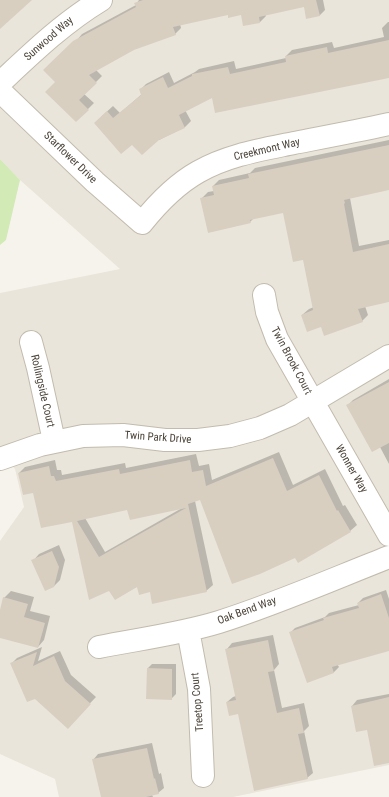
<!DOCTYPE html>
<html>
<head>
<meta charset="utf-8">
<style>
	body { margin:0 }
	canvas { display:block; background:#f6f3ec }
</style>
</head>
<body>
<canvas width="389" height="797"></canvas>
<script>
const context = document.querySelector('canvas').getContext('2d');
context.lineJoin = 'round';
function fillPath(path, color) { context.fillStyle = color; context.fill(path, 'evenodd'); }
function trace(path, color, width, dash) { context.strokeStyle = color; context.lineWidth = width; context.lineCap = dash ? 'butt' : 'round'; context.setLineDash(dash || []); context.stroke(path); }
function write(font, color, halo, rows, align = 'center') {
  context.font = font + ' "Roboto Condensed",sans-serif'; context.lineWidth = 3; context.setLineDash([]); context.textBaseline = 'middle'; context.strokeStyle = halo; context.fillStyle = color; for (const [text, x, y, turn = 0] of rows) {
    context.save(); context.translate(x, y); context.rotate((+turn || 0) * Math.PI / 180); context.textAlign = isNaN(turn) ? turn : align; if (halo) context.strokeText(text, 0, 0); context.fillText(text, 0, 0); context.restore();
  }
}
const residential = new Path2D(`
	M0,0H389V765L233,797H59L55,779L0,754V541L24,507L15,469L0,452V293L120,269L20,180L0,159Z`);
const green = new Path2D(`
	M0,159L20,180L6,240L0,245Z`);
const shadow = new Path2D(`
	M139,0H323L325,10L319,16L304,6L265,14L266,16L260,22L242,14H228L180,24L181,28L175,34L134,49L96,70L102,76L84,94L94,103L76,121L57,82L77,40L82,34L136,5V4Z
	M388,22H389V77L213,97L185,110L191,121L185,127L159,140L101,117L113,106L120,113L142,94L140,90L146,84L169,72L174,83L195,72L199,69L234,61L236,69L286,58V56L292,50L332,42L334,48L384,37L382,28Z
	M389,140V189L350,198L359,246L389,240V301L365,306L368,315L362,321L321,326L302,315L309,309L314,307L304,259L284,212L254,218L250,222L202,198L208,192L214,191L213,186L219,180L250,173L255,168Z
	M389,379V464L380,447L347,406L353,400Z
	M279,452L293,485L325,469L343,506L345,505L357,525L350,531L296,557L201,499L195,501L213,585L206,591H151L138,586L115,599L73,521L34,491L19,473L25,467L55,460L57,470H61L62,475L125,463L126,468L196,454L199,466L209,464L212,480ZM182,508L105,552L85,518L127,509Z
	M59,545L65,560L60,580L53,587L33,561L39,554Z
	M386,590L389,599V650L337,664L339,667L333,673L290,633L295,628L325,617L329,613L359,605L358,603L363,598Z
	M11,591L34,597L30,611L50,616L44,640L38,647L0,637V614L4,598Z
	M273,635L279,664L274,670L282,708L304,703L309,726L304,731L313,773L307,778L227,702L233,697L236,696L227,649L232,643Z
	M42,647L38,661L60,651L71,675L96,697L73,721L11,664L17,658Z
	M152,664H176V694L171,699L148,668Z
	M389,694V762L352,706L357,700Z
	M152,743L159,774L161,773L164,788L158,793L152,795L153,797H102L93,760L98,754Z`);
const building = new Path2D(`
	M0,0H32L0,29Z
	M143,0H316L320,16L306,19L304,7L259,17L260,23L243,26L241,15L228,18V15L173,27L176,35L134,50L89,75L97,83L79,100L89,110L76,122L45,92L55,82L43,70L73,41L136,7L134,3Z
	M389,40V78L215,113L212,98L179,115L185,128L159,140L142,155L132,145L121,154L94,123L107,111L113,118L141,95L139,89L163,77L168,88L192,76V74L228,67L230,74L286,62L285,56L327,47L328,53Z
	M389,145V190L344,200L345,203L344,204L353,252L389,244V302L358,309L363,322L324,336L321,327L307,332L301,315L313,310L303,260L293,262L283,213L250,220L251,223L208,233L200,198L214,195L212,186L249,178L248,174Z
	M389,382V443L372,452L346,405Z
	M273,458L287,491L319,475L337,511L338,510L351,532L298,563L295,558L260,574L232,584L200,500L188,504L207,592L152,604L150,592L139,595L137,587L115,600L109,591L89,600L72,522L41,528L33,493L23,495L18,473L49,466L51,476H54L56,481L119,469L120,474L190,460L192,472L203,470L206,486ZM186,508L99,557L77,521L127,510L130,520Z
	M52,551L59,567L54,587L45,591L31,560Z
	M381,594L389,618V651L332,667L334,673L307,683L289,632L324,620L323,618L359,608L357,603Z
	M3,597L28,604L24,617L45,623L38,648L0,638V610Z
	M268,640L274,671L268,672L277,713L299,708L304,733L298,734L308,779L254,791L238,714L229,716L226,702L236,700L225,649Z
	M37,652L33,666L54,656L65,681L91,704L68,729L35,699L27,702L10,663Z
	M147,668L172,669V700L146,699Z
	M389,697V763L374,766L367,730L356,732L351,706Z
	M147,748L154,779L155,778L159,794L146,797H101L92,759Z`);
const minor = new Path2D(`
	M0,83C32,53 63,23 101,0
	M0,91L95,182L142,223C158,203 175,185 198,172C228,155 260,150 294,143C325,137 357,131 389,124
	M264,295L267,312L277,339L389,535
	M31,342L38,368L54,441
	M0,459L40,445L83,436L123,435L165,440H198L230,436L260,428L290,415L389,356
	M188,630L199,689L203,776
	M99,647C139,639 180,634 219,622C276,604 333,579 389,557`);
const streetNames = [
	["Sunwood Way",49,39,-41],
	["Creekmont Way",267,150,-13],
	["Starflower Drive",70,158,44],
	["Twin Brook Court",291,361,62],
	["Rollingside Court",42,391,77],
	["Twin Park Drive",158,438,4],
	["Wonner Way",351,469,60],
	["Oak Bend Way",247,611,-20],
	["Treetop Court",198,702,-95]
];
fillPath(residential, '#eae5da');
fillPath(green, '#d2eab5');
fillPath(shadow, '#0003');
fillPath(building, '#d8cfc1');
trace(minor, '#c2bbae', 24);
trace(minor, '#fff', 22);
write('11px', '#4b4439', '#fff', streetNames);
</script>
</body>
</html>
